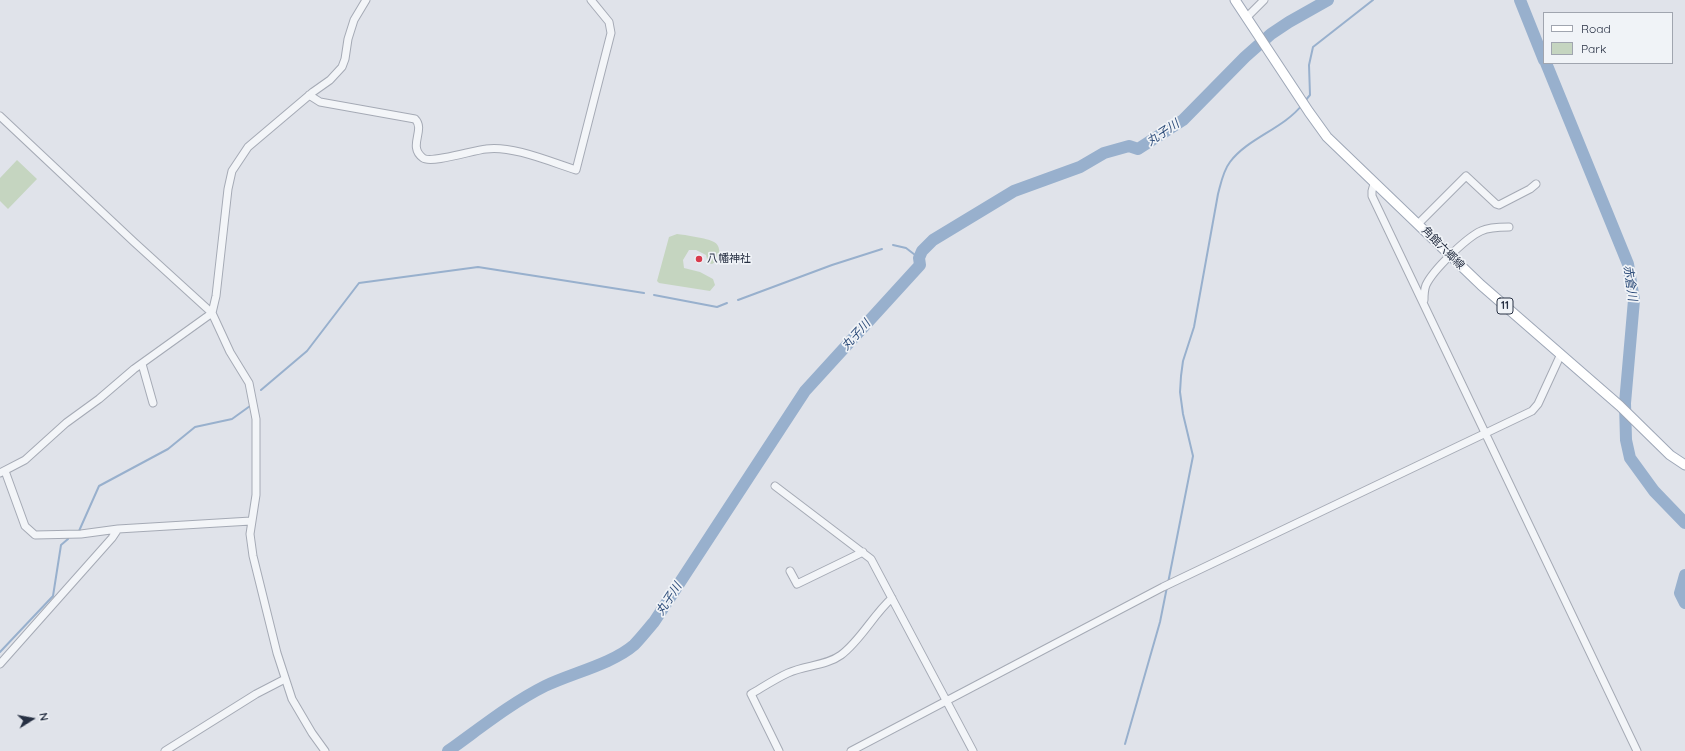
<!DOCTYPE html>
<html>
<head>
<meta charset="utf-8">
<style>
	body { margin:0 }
	#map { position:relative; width:1685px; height:751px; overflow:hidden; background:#e0e3ea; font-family:Quicksand,sans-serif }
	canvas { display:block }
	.legend { position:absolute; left:1543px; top:12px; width:130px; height:52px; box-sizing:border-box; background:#f0f3f7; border:1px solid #a0a5af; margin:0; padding:5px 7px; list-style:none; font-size:12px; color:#273043 }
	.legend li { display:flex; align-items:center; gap:8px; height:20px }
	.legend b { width:20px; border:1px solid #a0a5af }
	.north { position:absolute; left:12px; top:699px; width:40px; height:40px; -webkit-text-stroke:3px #f0f3f7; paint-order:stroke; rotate:79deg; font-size:11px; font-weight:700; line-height:16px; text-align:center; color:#273043 }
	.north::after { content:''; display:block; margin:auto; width:14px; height:18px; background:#273043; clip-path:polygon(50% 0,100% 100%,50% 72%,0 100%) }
</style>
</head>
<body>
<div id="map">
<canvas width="1685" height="751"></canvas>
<ul class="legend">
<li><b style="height:5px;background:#fff"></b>Road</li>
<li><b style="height:11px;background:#c5d5c0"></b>Park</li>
</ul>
<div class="north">N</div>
</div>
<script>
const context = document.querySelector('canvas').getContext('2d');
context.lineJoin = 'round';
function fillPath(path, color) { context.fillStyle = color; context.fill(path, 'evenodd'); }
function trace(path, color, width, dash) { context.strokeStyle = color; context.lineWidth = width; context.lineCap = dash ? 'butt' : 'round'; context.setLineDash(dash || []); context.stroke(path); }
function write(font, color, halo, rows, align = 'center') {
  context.font = font + ' Quicksand,"Noto Sans JP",sans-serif'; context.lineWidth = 3.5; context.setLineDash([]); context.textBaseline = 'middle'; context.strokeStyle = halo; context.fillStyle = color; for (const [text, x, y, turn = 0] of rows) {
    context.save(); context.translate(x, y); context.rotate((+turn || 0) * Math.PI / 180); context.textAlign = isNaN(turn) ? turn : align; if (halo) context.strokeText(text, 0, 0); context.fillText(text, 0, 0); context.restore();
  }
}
const green = new Path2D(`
	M17,160L37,179L8,209L0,201V178Z
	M677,234C685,235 707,238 714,242C720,245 720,253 719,259L712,264L708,263L706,255L696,250H689L683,260L684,268L700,272L713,279L715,285L710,291L659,283L657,281L669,237Z`);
const stream = new Path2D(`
	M1305,101L1310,95L1309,65L1313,47L1373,0
	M893,245L906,248L919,258
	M654,295L717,307L727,303
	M738,300L832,265L882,249
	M261,390L307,351L359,283L478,267L644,293
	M79,531L99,486L168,449L195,427L232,419L250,406
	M1168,583L1193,456L1183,414L1180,392L1181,376L1183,361L1194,327L1218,194C1221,183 1223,171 1230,162C1248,138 1283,129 1302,105
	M0,652L53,596L61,545L68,539
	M1125,744L1160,622L1167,587`);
const river = new Path2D(`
	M1520,0L1544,60
	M1546,63L1628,264L1634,300L1625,403L1626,440L1630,458L1654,491L1685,523
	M1685,575L1680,593L1685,603
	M448,751C479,729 511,703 545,686C572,673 612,664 634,645C641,638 647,630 654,622L805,391L920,265L919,258L922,251L933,240L1014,191L1080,167L1104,153L1129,146L1138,149L1183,120L1245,57L1271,34L1289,22L1328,0`);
const minor = new Path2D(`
	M1247,17L1264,0
	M309,95L320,102L415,119C426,130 407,146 423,158C431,164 474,150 486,149C511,145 551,162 576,170L611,33L609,22L591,0
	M0,116L134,242L212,313L230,352L249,383L256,419V495L250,534L253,556L277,653L292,699L312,733L325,751
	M1374,184L1372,191V196L1637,751
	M1418,224L1466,176L1496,204L1499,205L1530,189L1536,184
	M1424,300C1424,295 1424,290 1426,285C1433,270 1466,238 1481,231C1489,227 1500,227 1509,227
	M142,364L153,403
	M5,471L25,526L35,535L81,534L118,529
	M0,473L25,460L66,423L99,399L134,369L212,313L216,296L228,189L232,171L248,147L313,92L330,80L342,67L345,59L348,39L354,20L366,0
	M775,486L871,559L973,751
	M790,571L797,584L863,552
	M0,664L112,538L118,529L251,521
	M165,751L256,694L285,679
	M779,751L751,694C763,687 775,679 788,673C805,665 826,666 841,655C861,640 873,615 892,598
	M851,751L1163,587L1532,411L1538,404L1561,354`);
const major = new Path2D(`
	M1235,0L1309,112L1327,137L1481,285L1620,406L1670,455L1685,465`);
const markers = [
	[699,259,4,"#d93b4d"]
];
const shields = [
	[1505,306,16]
];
const shieldNames = [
	["11",1505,306]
];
const streetNames = [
	["角館六郷線",1443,248,45]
];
const poiNames = [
	["八幡神社",707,259]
];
const waterNames = [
	["丸子川",1163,133,-34],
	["赤倉川",1630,283,82],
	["丸子川",856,335,-48],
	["丸子川",669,599,-57]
];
fillPath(green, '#c5d5c0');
trace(stream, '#98b0cd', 2);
trace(river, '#98b0cd', 12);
trace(minor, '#a5aab5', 9);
trace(major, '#9ea7b7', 11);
trace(minor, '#f3f5f8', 7);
trace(major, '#fff', 9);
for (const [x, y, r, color] of markers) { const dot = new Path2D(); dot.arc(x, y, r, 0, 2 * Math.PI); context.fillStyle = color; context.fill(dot); trace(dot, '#f0f3f7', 1.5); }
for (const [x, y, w] of shields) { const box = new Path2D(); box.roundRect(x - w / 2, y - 8, w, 16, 3); context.fillStyle = '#f0f3f7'; context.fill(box); trace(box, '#273043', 1); }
write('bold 10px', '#273043', null, shieldNames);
write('11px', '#273043', '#f0f3f7', streetNames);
write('11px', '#273043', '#f0f3f7', poiNames, 'left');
write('italic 12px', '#2e4d7a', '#f0f3f7', waterNames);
</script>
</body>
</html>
